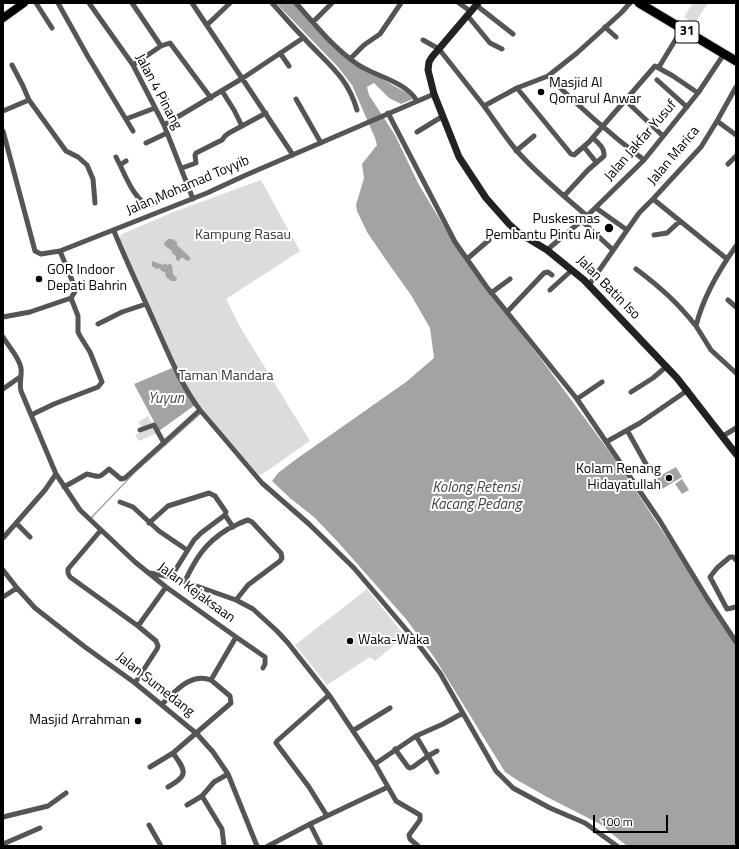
<!DOCTYPE html>
<html>
<head>
<meta charset="utf-8">
<style>
	body { margin:0 }
	#map { position:relative; width:739px; height:849px; overflow:hidden; background:#fff; font-family:"Titillium Web",sans-serif }
	canvas { display:block }
	.frame { position:absolute; inset:0; border:4px solid #000; pointer-events:none }
	.scale { position:absolute; left:593px; top:815px; width:75px; height:18px; box-sizing:border-box; border:2px solid #000; border-top:0; padding-left:5px; font-size:12px; line-height:14px; white-space:nowrap; color:#000; -webkit-text-stroke:3px #fff; paint-order:stroke }
</style>
</head>
<body>
<div id="map">
<canvas width="739" height="849"></canvas>
<div class="frame"></div>
<div class="scale">100 m</div>
</div>
<script>
const context = document.querySelector('canvas').getContext('2d');
context.lineJoin = 'round';
function fillPath(path, color) { context.fillStyle = color; context.fill(path, 'evenodd'); }
function trace(path, color, width, dash) { context.strokeStyle = color; context.lineWidth = width; context.lineCap = dash ? 'butt' : 'round'; context.setLineDash(dash || []); context.stroke(path); }
function write(font, color, halo, rows, align = 'center') {
  context.font = font + ' "Titillium Web",sans-serif'; context.lineWidth = 4; context.setLineDash([]); context.textBaseline = 'middle'; context.strokeStyle = halo; context.fillStyle = color; for (const [text, x, y, turn = 0] of rows) {
    context.save(); context.translate(x, y); context.rotate((+turn || 0) * Math.PI / 180); context.textAlign = isNaN(turn) ? turn : align; if (halo) context.strokeText(text, 0, 0); context.fillText(text, 0, 0); context.restore();
  }
}
const green = new Path2D(`
	M693,3H708L694,24L684,17Z
	M261,180L300,251L226,299L239,325L310,441L261,475L258,474C231,443 202,413 181,377L120,242V237L122,234L176,211Z
	M148,416L152,424L143,429L138,422Z
	M153,426L157,433L139,441L135,435Z
	M367,589L405,636L375,661L370,657L327,685L295,645Z`);
const water = new Path2D(`
	M276,3H295L355,64L407,93L413,99L401,104L389,98L374,83L367,87L369,95L395,135L419,185L454,243L485,286L547,367L614,458L675,550L736,646V846H627L600,824L547,797L517,780L505,772L434,657L406,619L337,541L315,518L290,498L272,481L278,473L295,460L406,382L434,358L430,328L411,295L386,260L367,232L357,211L356,205L364,178L362,164L377,145L375,138L352,85L338,67Z
	M168,239H172L177,242V245L188,255L191,259L187,261L182,257L179,261L176,260V256L173,254L171,250L165,246L164,243Z
	M152,261L163,265L165,263L167,265L170,264L172,265L173,274L177,278L176,281H171L166,277L165,272L161,271L160,268L157,269L152,266Z
	M172,368L195,405L159,431L134,384Z
	M676,467L682,477L662,489L656,478Z
	M682,479L689,490L682,494L675,484Z`);
const stream = new Path2D(`
	M91,518L135,472L200,414`);
const street = new Path2D(`
	M36,3L52,28
	M58,3L87,55L133,131
	M89,3L133,65L164,125L193,199
	M132,3L161,46
	M192,3L293,155
	M272,3C282,14 292,26 303,37C326,63 347,75 357,110
	M296,3C315,25 334,48 357,64C376,77 405,81 417,101
	M459,3L470,11
	M476,5L513,34
	M467,15L490,43L502,49
	M313,22L332,3
	M207,25L230,3
	M605,27L616,37
	M423,40L439,49L484,106L517,88L548,76L577,53L621,13L630,3
	M280,53L289,66
	M350,59L364,45L380,34L401,3
	M12,65L23,86L29,100L66,151L78,157L87,165L93,179L95,203
	M133,65L161,46L170,43L211,98
	M659,67L682,29
	M548,76C578,106 610,134 644,160
	M657,80L687,107
	M517,88L571,154L574,155L589,142L655,66L673,76L698,93
	M222,91L234,110L242,126
	M296,99L321,143
	M625,100L663,136
	M484,106C495,121 505,137 517,151C538,175 563,195 587,216
	M3,111L29,100
	M388,113L455,242L486,286L577,399L660,521L707,598L736,642
	M126,119L155,108
	M717,121L736,135
	M164,125L243,78L303,38
	M3,131L35,251L41,254L60,251
	M417,132L443,116
	M146,143L167,133
	M584,147L596,162
	M516,151L534,136
	M116,157L120,165
	M126,161L120,165C126,177 136,203 150,205L189,187
	M728,164L736,156
	M182,168L196,163L195,155L196,153L222,140L225,136L229,133L266,113
	M564,196L588,170L604,156C605,148 598,143 593,138
	M653,199L701,147L717,121L736,87
	M596,208L627,230
	M582,221L613,250
	M114,231C127,263 142,294 156,326C169,355 181,385 200,410L262,483L309,524L354,568L415,640L440,673L496,771L513,788L550,808L585,823L617,846
	M654,235L667,233L680,221
	M736,246C719,270 703,297 696,326L711,350L736,373
	M547,250L587,216L644,160L698,93L724,54
	M467,259L489,240
	M636,269C660,287 677,302 696,326
	M589,285L639,213L653,199L727,259
	M550,290L572,270
	M491,293L510,279
	M728,300L736,307
	M507,312L544,273L548,272L552,275
	M3,317L30,312L71,298
	M98,324L122,312L146,304
	M3,337C9,347 19,357 21,368C22,376 19,383 21,391L56,474L45,490L3,538
	M3,389L20,377
	M631,392L653,378L667,366
	M577,399L602,382
	M31,415L54,404L98,387L102,382L90,352L80,336L78,332V316L71,298L76,290L60,251L207,193L246,175L434,94
	M140,430L154,425L164,443
	M627,430L646,464
	M723,436L736,428
	M606,442L640,423L688,390
	M56,474L80,510L135,562L166,587L236,637L211,680L230,696L231,703L173,753L150,767
	M64,487L87,474C101,477 97,479 109,469L121,479L125,478L200,410
	M120,502L133,507L159,531L187,550
	M225,515L233,527
	M16,523L30,537
	M149,523L168,506L209,493L215,496L226,512L225,515L201,533L194,540L171,577
	M101,530L68,569V573L70,577L138,626L156,641L158,646L157,649L135,683
	M736,560L733,557H730L717,568L710,577L727,609L736,607
	M3,570L17,588L35,608L85,647L135,683L197,734L213,752L228,774L257,846
	M150,573L171,577L236,600L253,609L277,631L288,643L329,695L375,764L396,801L420,815V820L409,835L410,839L418,846
	M185,581C196,558 205,543 228,529C235,526 241,522 248,520L252,522L281,553L282,558L280,561L248,585L236,600
	M3,597L17,588
	M138,626L166,587
	M236,637L265,657V664L263,668
	M162,704C175,692 190,672 211,680
	M354,730L390,708
	M416,736L428,756L437,751
	M395,749L408,767L410,768L413,767L428,756L437,772
	M375,764L416,736L443,724L463,713
	M168,787C189,775 186,771 173,753
	M187,805L202,796
	M327,816L309,787L276,743L277,741L329,695
	M3,817L48,806L66,793
	M310,824L321,846
	M149,825L161,846
	M3,844L40,828
	M224,846L222,829L202,796L214,782L228,774
	M268,846L310,824L388,787`);
const secondary = new Path2D(`
	M478,3L432,57L429,62L428,70L434,94L459,157L486,198L509,224L519,233L547,250L584,280L677,378L736,454`);
const primary = new Path2D(`
	M3,18L24,3`);
const highway = new Path2D(`
	M639,3L736,61`);
const markers = [
	[541,92,4,"#000"],
	[609,228,5,"#000"],
	[39,279,4,"#000"],
	[669,478,4,"#000"],
	[350,641,4,"#000"],
	[138,721,4,"#000"]
];
const shields = [
	[687,32,24]
];
const shieldNames = [
	["31",687,32]
];
const poiNames = [
	["Masjid Al",549,84],
	["Qomarul Anwar",549,100],
	["Puskesmas",600,220,"right"],
	["Pembantu Pintu Air",600,236,"right"],
	["GOR Indoor",47,271],
	["Depati Bahrin",47,287],
	["Kolam Renang",661,470,"right"],
	["Hidayatullah",661,486,"right"],
	["Waka-Waka",358,641],
	["Masjid Arrahman",130,721,"right"]
];
const streetNames = [
	["Jalan 4 Pinang",158,92,62],
	["Jalan Jakfar Yusuf",641,141,-49],
	["Jalan Marica",674,156,-50],
	["Jalan Mohamad Toyyib",188,186,-23],
	["Jalan Batin Iso",608,288,45],
	["Jalan Kejaksaan",196,593,36],
	["Jalan Sumedang",155,685,38]
];
const parkNames = [
	["Kampung Rasau",243,236],
	["Taman Mandara",226,377]
];
const waterNames = [
	["Yuyun",166,399],
	["Kolong Retensi",476,488],
	["Kacang Pedang",476,505]
];
fillPath(green, '#dcdcdc');
fillPath(water, '#a3a3a3');
trace(stream, '#a3a3a3', 1.5);
trace(primary, '#dbdbdb', 10);
trace(highway, '#dbdbdb', 11);
trace(street, '#555', 5);
trace(secondary, '#222', 7);
trace(primary, '#000', 8);
trace(highway, '#000', 9);
for (const [x, y, r, color] of markers) { const dot = new Path2D(); dot.arc(x, y, r, 0, 2 * Math.PI); context.fillStyle = color; context.fill(dot); trace(dot, '#fff', 1.5); }
for (const [x, y, w] of shields) { const box = new Path2D(); box.roundRect(x - w / 2, y - 11, w, 22, 3); context.fillStyle = '#fff'; context.fill(box); trace(box, '#000', 1); }
write('bold 13px', '#000', null, shieldNames);
write('14px', '#000', '#fff', poiNames, 'left');
write('14px', '#000', '#fff', streetNames);
write('14px', '#333', '#fff', parkNames);
write('italic 15px', '#444', '#fff', waterNames);
</script>
</body>
</html>
